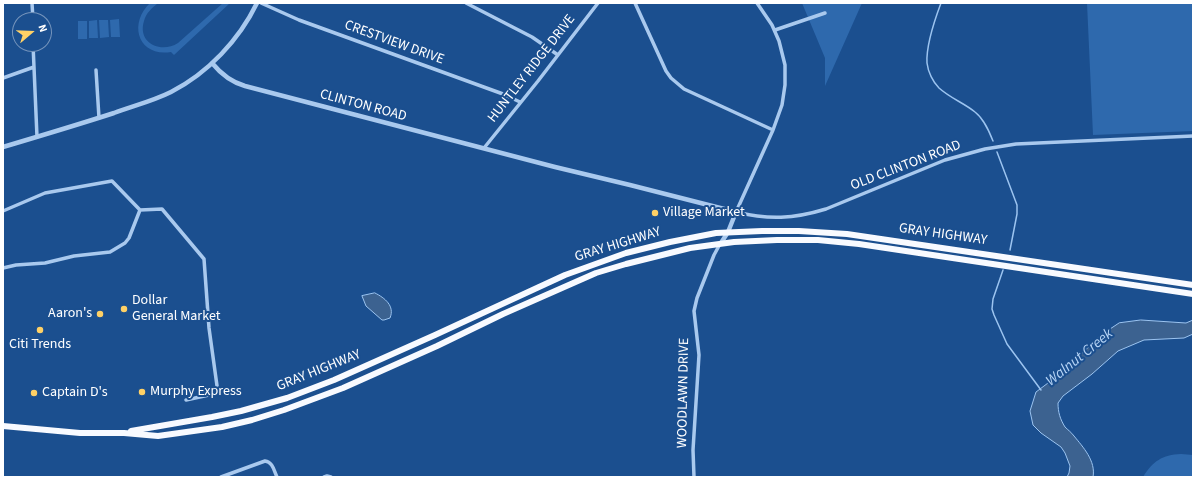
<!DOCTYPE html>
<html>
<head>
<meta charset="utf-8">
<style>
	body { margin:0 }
	#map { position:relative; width:1196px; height:480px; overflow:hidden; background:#1b4f8f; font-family:"Source Sans 3",sans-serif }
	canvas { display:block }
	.frame { position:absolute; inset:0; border:4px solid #fff; pointer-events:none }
	.north { position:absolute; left:12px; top:12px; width:40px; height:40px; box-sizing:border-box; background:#1b4f8f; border:1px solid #7695bc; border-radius:50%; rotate:71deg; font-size:11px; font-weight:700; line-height:16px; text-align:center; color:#fff }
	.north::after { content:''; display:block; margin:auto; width:14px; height:18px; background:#ffd166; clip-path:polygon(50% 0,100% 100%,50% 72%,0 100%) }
</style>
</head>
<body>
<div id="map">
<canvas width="1196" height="480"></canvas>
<div class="frame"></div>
<div class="north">N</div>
</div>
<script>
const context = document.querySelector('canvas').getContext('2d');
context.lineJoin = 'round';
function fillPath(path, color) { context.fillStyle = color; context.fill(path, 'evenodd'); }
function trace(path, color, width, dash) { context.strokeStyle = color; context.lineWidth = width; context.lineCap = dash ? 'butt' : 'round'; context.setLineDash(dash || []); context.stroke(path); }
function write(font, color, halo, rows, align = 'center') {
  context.font = font + ' "Source Sans 3",sans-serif'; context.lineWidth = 4; context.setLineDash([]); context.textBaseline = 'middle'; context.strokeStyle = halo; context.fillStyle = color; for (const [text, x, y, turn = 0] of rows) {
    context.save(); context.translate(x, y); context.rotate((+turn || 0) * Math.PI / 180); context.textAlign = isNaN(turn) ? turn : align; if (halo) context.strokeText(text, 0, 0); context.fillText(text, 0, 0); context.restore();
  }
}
const green = new Path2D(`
	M150,3H158C152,8 146,13 144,21C137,43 161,54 178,43L223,3H230L174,55L171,52C138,57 128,24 150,3Z
	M802,3H862L825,86V58Z
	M1087,3H1193V131L1093,135Z
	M119,19L120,37H111L110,20Z
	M97,20L98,38H89V21Z
	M99,20H108L109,37L100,38Z
	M78,21H87V39H78Z
	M1181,454L1193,455V477H1143C1153,461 1162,455 1181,454Z`);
const water = new Path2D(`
	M375,293C385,298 395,306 390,318L384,320H382L366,306L362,296Z
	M1141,320L1186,323L1193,320V334L1184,338L1144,340L1118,351L1092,374L1063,396L1058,403C1058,412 1060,419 1065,427C1068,430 1071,432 1074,436C1083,447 1096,461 1093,477H1067L1069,473L1070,466L1065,453L1061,447L1041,433L1033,425L1030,411L1036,392L1048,383L1052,374L1076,359L1101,335L1119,323Z`);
const stream = new Path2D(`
	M941,3C935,19 926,46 927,63C928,72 933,82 939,88C950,98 964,103 975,112C984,119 989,131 993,141
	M997,152L1017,205V214L1010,250
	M1003,270L993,299L992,309L994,315L1007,344L1041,390`);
const minor = new Path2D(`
	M32,3L33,20
	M261,3L299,20L503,94L520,102
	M466,3L532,37L558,55
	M635,3L666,71L671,78L684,89L773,130
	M757,3L772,25L779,41L785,65V85L782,105L773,130L736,212C769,220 793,219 826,209L945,160L985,149L1016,144L1193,136
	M775,30L825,13
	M33,44L37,137
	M96,70L99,118
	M3,78L34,67
	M484,148L538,81L598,3
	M3,211L45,193L112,181L140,210L162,209L204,259L209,328L218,393L186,400
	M3,268L16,265L45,263L74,256L110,252L125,243L129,238L140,210
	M221,477L265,461C273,462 274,471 277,477
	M324,477L327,476L331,477
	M694,477L693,450L699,355L694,311L697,298L714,255L720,244`);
const tertiary = new Path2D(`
	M212,63C221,74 231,82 245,86L555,167L630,185L736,212L728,232L721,243
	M3,147C40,136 77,125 114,113C133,106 153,101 171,92C208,73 239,40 257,3`);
const trunk = new Path2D(`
	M3,426L80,433H124L158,436L222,427L252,420L284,410L343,388L437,346L503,314L571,284L596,273L626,264L690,248L734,242L777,240H818L859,244L1193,294
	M131,431L212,417L241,411L287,398L334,380L435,335L565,275L626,253L670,242L716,233L762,231H799L847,234L1193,285`);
const markers = [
	[655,213,4,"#ffd166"],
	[124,309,4,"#ffd166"],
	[100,314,4,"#ffd166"],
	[40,330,4,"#ffd166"],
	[142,392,4,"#ffd166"],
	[34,393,4,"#ffd166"]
];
const streetNames = [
	["CRESTVIEW DRIVE",394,43,20],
	["HUNTLEY RIDGE DRIVE",532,69,-52],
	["CLINTON ROAD",363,106,15],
	["OLD CLINTON ROAD",906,166,-21],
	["GRAY HIGHWAY",943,235,8],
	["GRAY HIGHWAY",618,245,-17],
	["GRAY HIGHWAY",319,371,-22],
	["WOODLAWN DRIVE",684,393,-89]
];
const poiNames = [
	["Village Market",663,213],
	["Dollar",132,301],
	["General Market",132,317],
	["Aaron's",92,314,"right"],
	["Citi Trends",40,345,"center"],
	["Murphy Express",150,392],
	["Captain D's",42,393]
];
const waterNames = [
	["Walnut Creek",1080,358,-39]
];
fillPath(green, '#2e69ad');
fillPath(water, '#3c6290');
trace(water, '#9cc4f0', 1);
trace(stream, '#9cc4f0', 1.5);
trace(minor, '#a9c9ee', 3.5);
trace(tertiary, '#a9c9ee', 4.5);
trace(trunk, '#f8faff', 6);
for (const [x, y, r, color] of markers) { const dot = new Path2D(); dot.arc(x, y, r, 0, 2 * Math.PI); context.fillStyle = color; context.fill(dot); trace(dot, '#1b4f8f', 1.5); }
write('14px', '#fff', '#1b4f8f', streetNames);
write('14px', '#fff', '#1b4f8f', poiNames, 'left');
write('italic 15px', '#b5d3f5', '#1b4f8f', waterNames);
</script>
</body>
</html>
